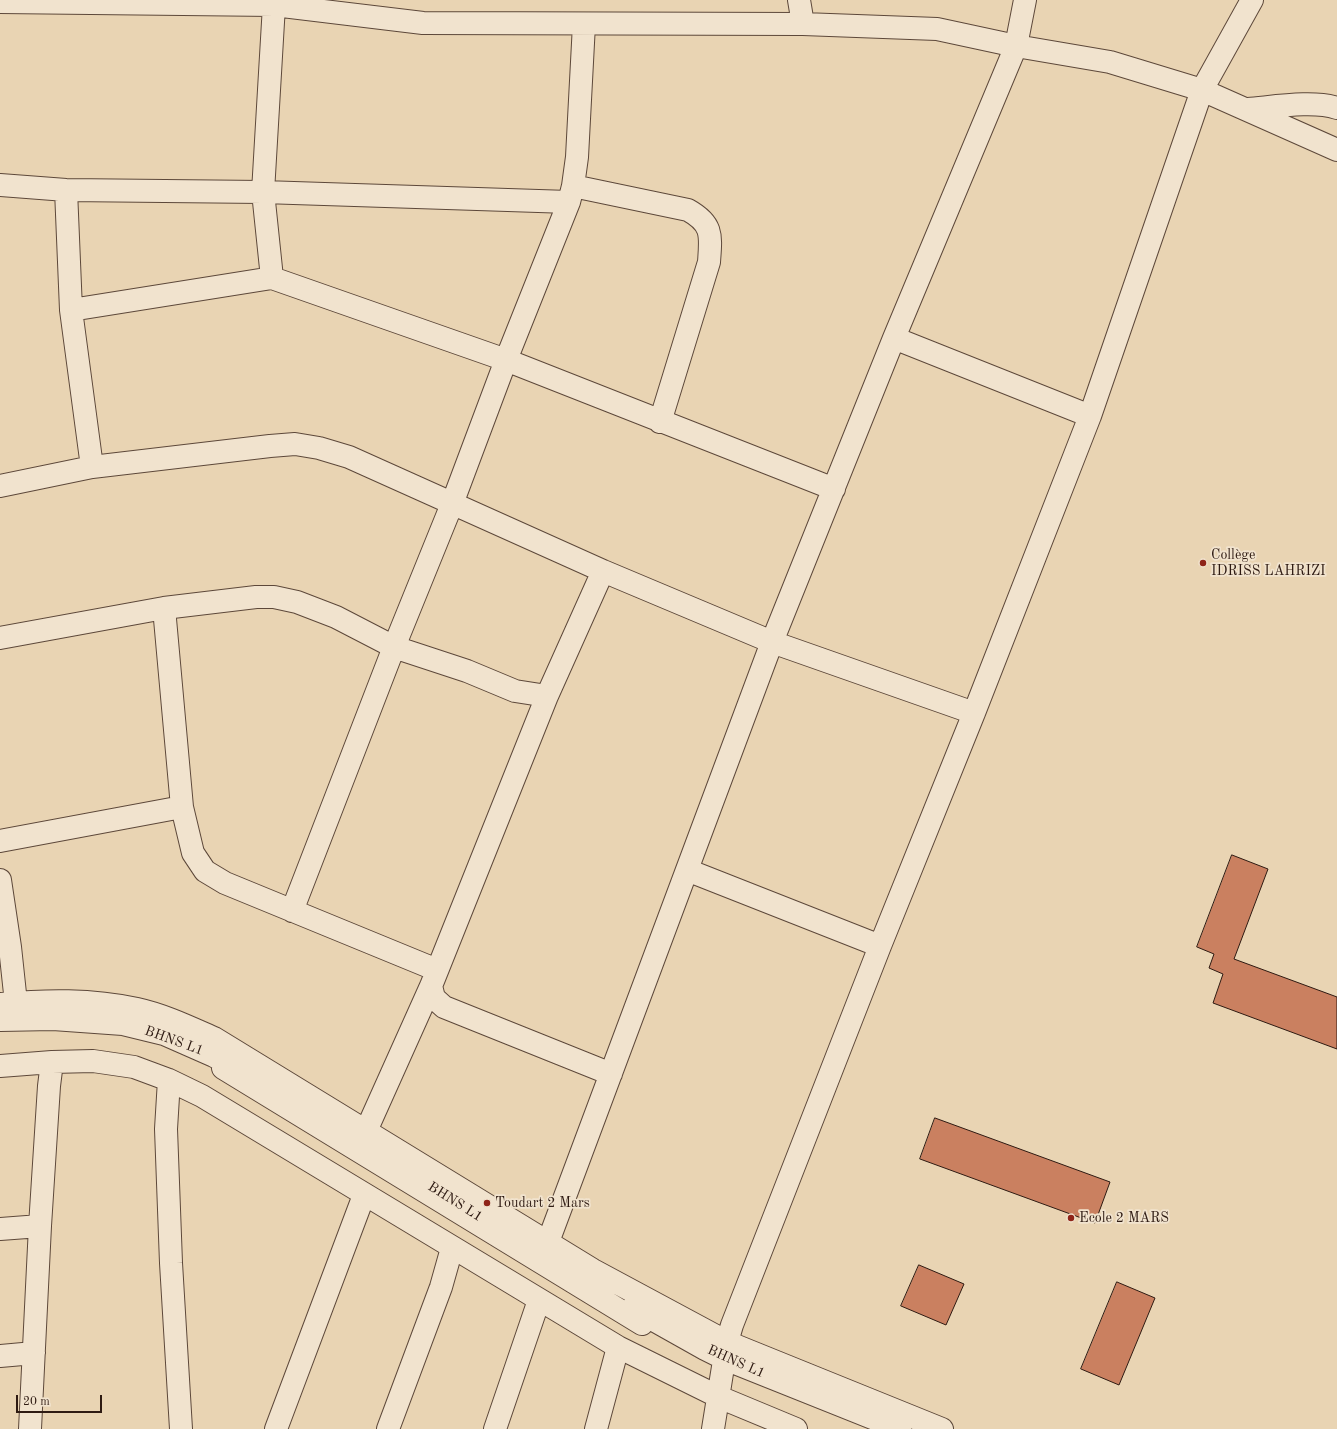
<!DOCTYPE html>
<html>
<head>
<meta charset="utf-8">
<style>
	body { margin:0 }
	#map { position:relative; width:1337px; height:1429px; overflow:hidden; background:#e9d4b3; font-family:"Old Standard TT",serif }
	canvas { display:block }
	.scale { position:absolute; left:16px; top:1395px; width:86px; height:18px; box-sizing:border-box; border:2px solid #2e1a12; border-top:0; padding-left:5px; font-size:12px; line-height:14px; white-space:nowrap; color:#2e1a12; -webkit-text-stroke:3px #f1e3ce; paint-order:stroke }
</style>
</head>
<body>
<div id="map">
<canvas width="1337" height="1429"></canvas>
<div class="scale">20 m</div>
</div>
<script>
const context = document.querySelector('canvas').getContext('2d');
context.lineJoin = 'round';
function fillPath(path, color) { context.fillStyle = color; context.fill(path, 'evenodd'); }
function trace(path, color, width, dash) { context.strokeStyle = color; context.lineWidth = width; context.lineCap = dash ? 'butt' : 'round'; context.setLineDash(dash || []); context.stroke(path); }
function write(font, color, halo, rows, align = 'center') {
  context.font = font + ' "Old Standard TT",serif'; context.lineWidth = 3.5; context.setLineDash([]); context.textBaseline = 'middle'; context.strokeStyle = halo; context.fillStyle = color; for (const [text, x, y, turn = 0] of rows) {
    context.save(); context.translate(x, y); context.rotate((+turn || 0) * Math.PI / 180); context.textAlign = isNaN(turn) ? turn : align; if (halo) context.strokeText(text, 0, 0); context.fillText(text, 0, 0); context.restore();
  }
}
const building = new Path2D(`
	M1232,855L1268,869L1234,959L1337,997V1049L1213,1003L1223,974L1209,968L1214,954L1197,947Z
	M935,1118L1110,1182L1095,1223L920,1159Z
	M919,1265L964,1284L946,1325L901,1306Z
	M1117,1282L1155,1298L1119,1385L1081,1369Z`);
const minor = new Path2D(`
	M799,0L803,24
	M0,2L274,5L423,23L803,24L937,29L1016,46L1110,62L1202,90L1337,150
	M1248,109C1273,107 1314,100 1337,108
	M0,185L66,190L263,192L569,202
	M573,186L688,210C713,224 711,235 709,262L660,422
	M66,190L71,310L92,467
	M272,278L263,192L274,5
	M71,310L272,278L506,360L834,489
	M894,338L1090,416
	M0,486L92,467L270,446L295,444L319,448L349,457L603,571L772,642L974,713
	M164,608L182,807L193,853L205,871L225,883L437,970
	M0,638L164,608L256,597H274L297,602L336,617L394,647L467,671L515,691L547,696
	M0,841L182,807
	M687,870L880,946
	M0,880L10,947L16,1003
	M292,911L394,647L452,504L506,360L569,202L573,186L577,157L584,24
	M431,986L434,998L444,1007L611,1074
	M0,1004C46,1000 91,999 137,1009C164,1015 189,1027 214,1038L593,1270L727,1342L942,1429
	M0,1020L53,1019L123,1024L164,1034L214,1056L240,1070
	M0,1066L52,1062L93,1061L134,1067L169,1080L202,1096L618,1347L719,1397L796,1429
	M223,1068L642,1324
	M169,1080L166,1129L171,1263L181,1429
	M366,1131L431,986L547,696L603,571
	M0,1229L40,1226
	M548,1242L772,642L894,338L1016,46L1025,0
	M632,1308L705,1349L725,1359L900,1429
	M0,1356L34,1353
	M30,1429L40,1226L49,1086L52,1062
	M276,1429L364,1195
	M388,1429L441,1287L452,1248
	M495,1429L539,1300
	M596,1429L618,1347
	M713,1429L727,1342L732,1325L880,946L974,713L1090,416L1202,90L1252,0`);
const markers = [
	[1203,563,4,"#8f2418"],
	[487,1203,4,"#8f2418"],
	[1071,1218,4,"#8f2418"]
];
const poiNames = [
	["Collège",1211,555],
	["IDRISS LAHRIZI",1211,571],
	["Toudart 2 Mars",495,1203],
	["Ecole 2 MARS",1079,1218]
];
const streetNames = [
	["BHNS L1",174,1041,20],
	["BHNS L1",455,1202,32],
	["BHNS L1",736,1362,24]
];
fillPath(building, '#ca8060');
trace(building, '#2e1a12', 1);
trace(minor, '#5d483a', 24);
trace(minor, '#f1e3ce', 22);
for (const [x, y, r, color] of markers) { const dot = new Path2D(); dot.arc(x, y, r, 0, 2 * Math.PI); context.fillStyle = color; context.fill(dot); trace(dot, '#f1e3ce', 1.5); }
write('14px', '#2e1a12', '#f1e3ce', poiNames, 'left');
write('14px', '#2e1a12', '#f1e3ce', streetNames);
</script>
</body>
</html>
